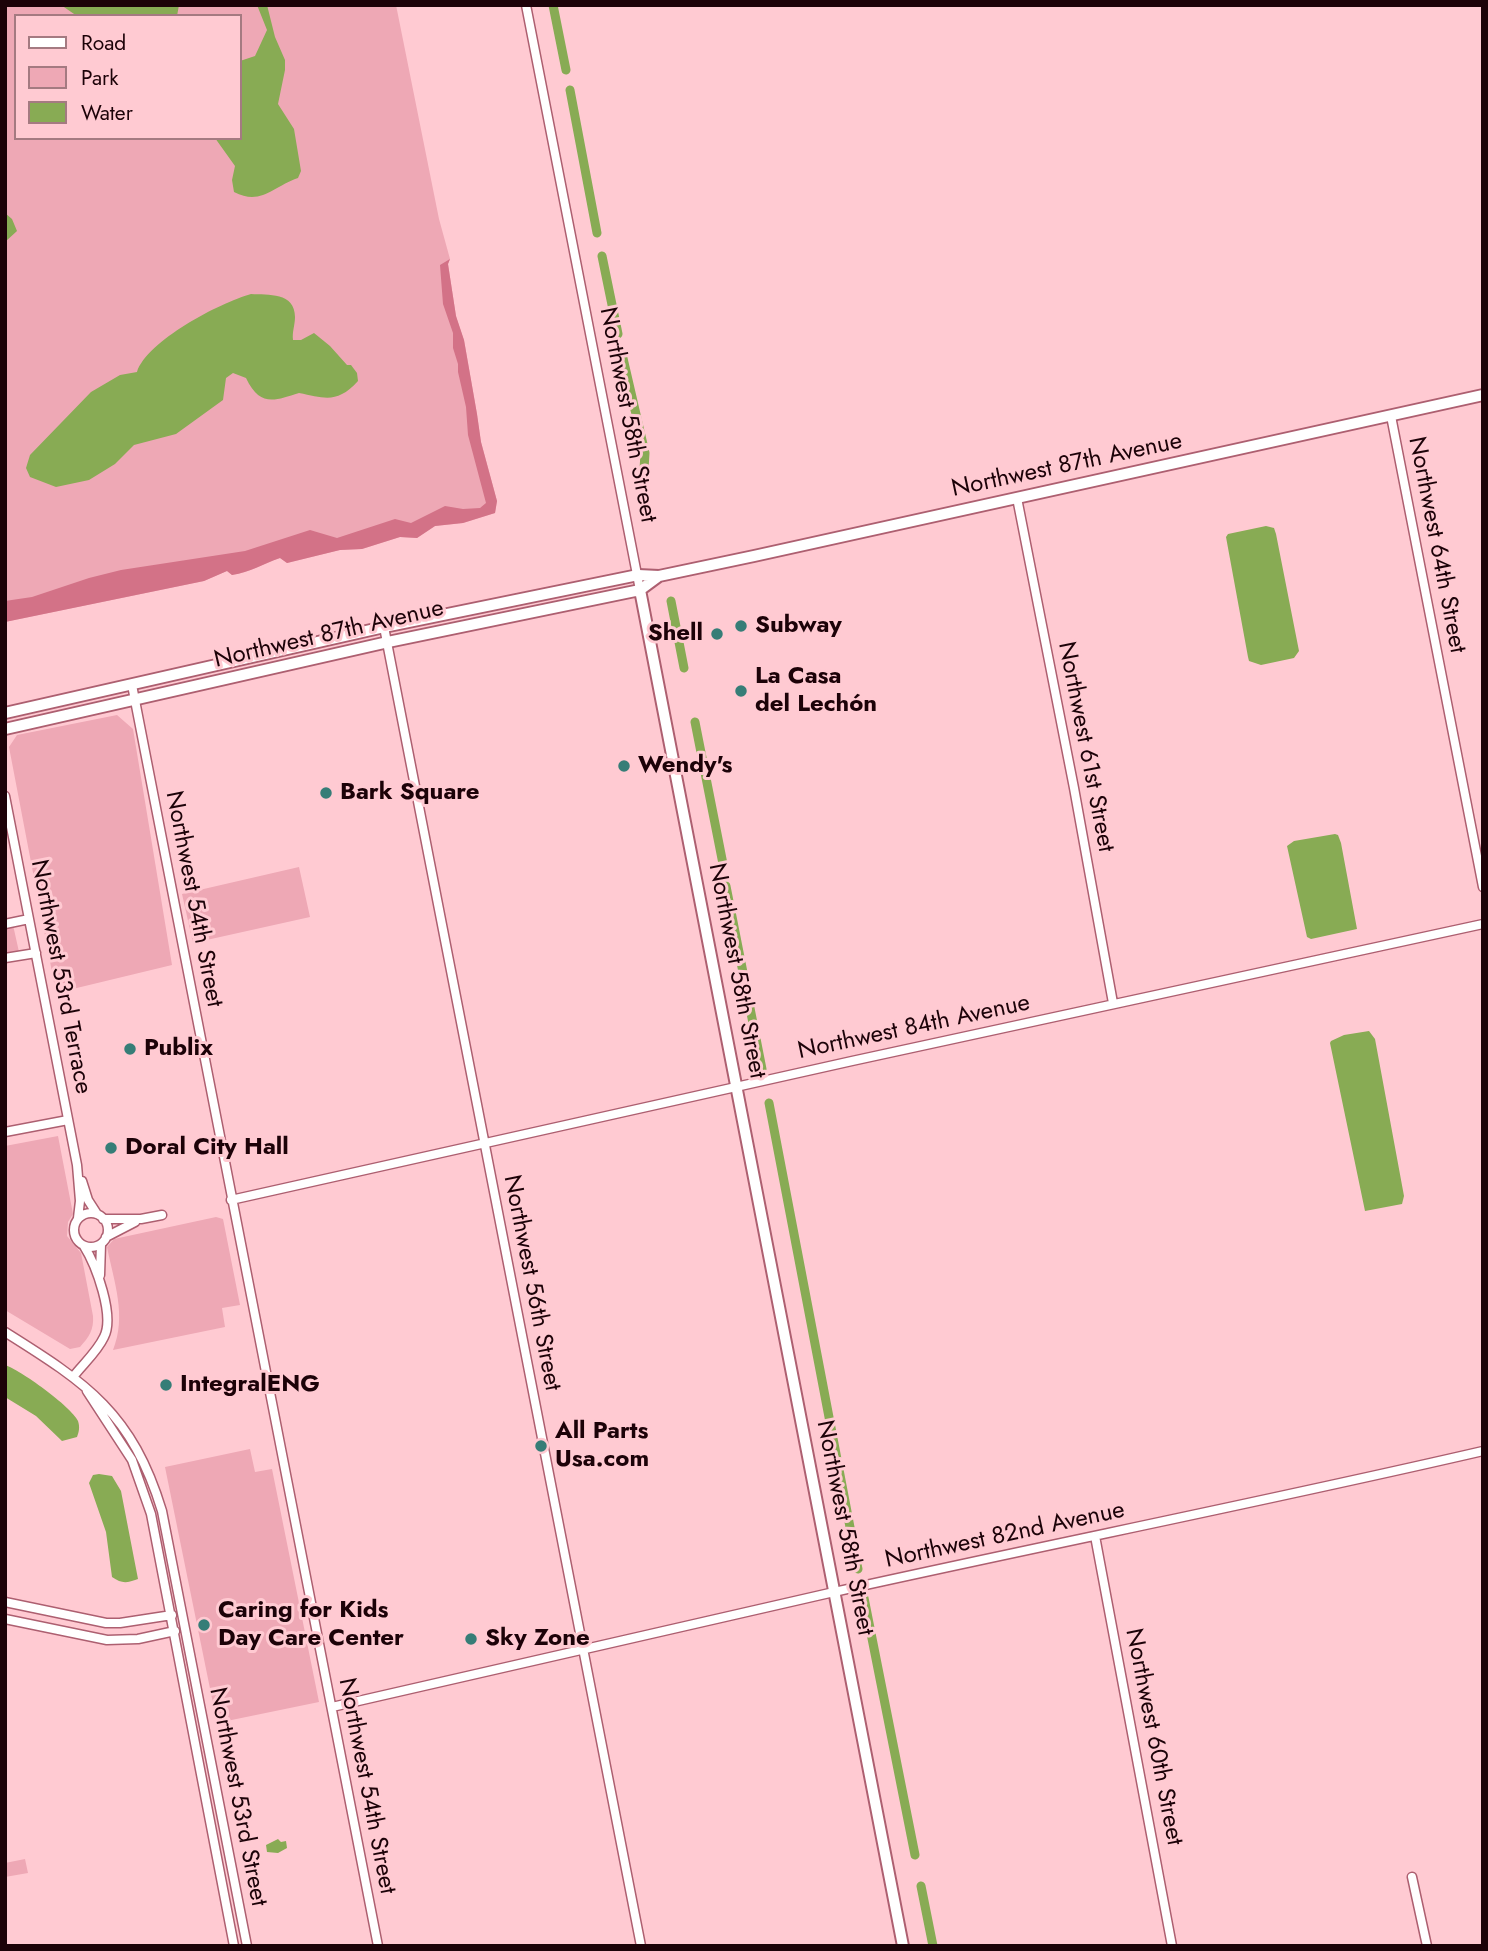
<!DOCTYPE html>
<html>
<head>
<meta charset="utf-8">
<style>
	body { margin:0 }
	#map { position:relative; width:1488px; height:1951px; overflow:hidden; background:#ffcad2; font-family:Jost,sans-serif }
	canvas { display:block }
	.frame { position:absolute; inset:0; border:7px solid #1c0208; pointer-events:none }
	.legend { position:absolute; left:14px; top:14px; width:228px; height:126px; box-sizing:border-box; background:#ffcad2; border:2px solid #a47a81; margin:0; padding:9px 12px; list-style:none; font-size:21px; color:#1c0208 }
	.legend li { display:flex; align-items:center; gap:14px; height:35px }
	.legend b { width:35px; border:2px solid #a47a81 }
</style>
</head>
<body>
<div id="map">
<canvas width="1488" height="1951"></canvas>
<div class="frame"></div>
<ul class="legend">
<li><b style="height:9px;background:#fff"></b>Road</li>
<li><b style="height:19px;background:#eea8b5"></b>Park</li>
<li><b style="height:19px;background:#88ab54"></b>Water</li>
</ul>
</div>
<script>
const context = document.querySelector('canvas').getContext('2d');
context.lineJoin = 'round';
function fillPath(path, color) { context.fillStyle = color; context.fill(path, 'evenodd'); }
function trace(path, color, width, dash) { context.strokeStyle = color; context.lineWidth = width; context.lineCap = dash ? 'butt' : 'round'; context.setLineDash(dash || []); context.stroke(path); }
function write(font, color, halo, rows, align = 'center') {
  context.font = font + ' Jost,sans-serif'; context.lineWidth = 6; context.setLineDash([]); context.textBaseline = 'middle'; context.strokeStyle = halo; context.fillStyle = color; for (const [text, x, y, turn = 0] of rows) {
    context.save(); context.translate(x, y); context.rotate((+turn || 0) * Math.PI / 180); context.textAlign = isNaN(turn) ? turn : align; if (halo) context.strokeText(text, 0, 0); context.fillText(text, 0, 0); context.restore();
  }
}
const green = new Path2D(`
	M5,5H396L439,219L450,259L448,264L456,316L464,340L477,414L481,442L497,501L495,513L463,523L435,526L417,538L400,537L362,549L340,550L287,563L280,558C263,564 250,572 232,575L227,571L204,581L5,622ZM16,16H240V138H16Z
	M117,715L133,729L172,965L56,993L9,747L17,735Z
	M299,867L310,917L193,943L182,894Z
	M13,925L19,952L5,954V926Z
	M58,1136L73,1214L68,1222L67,1236L81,1253L93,1316C94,1330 89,1337 80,1347L70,1349L5,1310V1146Z
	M216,1217L223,1219L240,1305L222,1308L225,1327L113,1350C127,1316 114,1282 107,1247L114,1239Z
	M250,1449L255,1472L272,1469L319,1702L217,1723L165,1467Z
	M25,1859L28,1873L5,1877V1863Z`);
const forest = new Path2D(`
	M450,259L448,264L456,316L464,340L477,414L481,442L497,501L495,513L463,523L435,526L417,538L400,537L362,549L340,550L287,563L280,558C263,564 250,572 232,575L227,571L204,581L5,622V601L32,597L89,578L121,570L245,551L310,530L337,538L395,519L411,523L445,506L463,509L480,508L486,503L468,435L466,407L458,372V364L453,348V333L443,304L440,265Z`);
const water = new Path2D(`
	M61,5H179L177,16H77Z
	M257,5H267L275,37L285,60V70L278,104L294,129L301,171L298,178C272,187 261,206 234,192L232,180L235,166L215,138H240V61L255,56L267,30Z
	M5,213L12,219L17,231L5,242Z
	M251,294C268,295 295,292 295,317C295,325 292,332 293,340H301L314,333L330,346L347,365H351L357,373L358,381C337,404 325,398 299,393C274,401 260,407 246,378L233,373L226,378L223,400L176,434L134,445L115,464L89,480L56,487L30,477L26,468L30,455L91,392L120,375L137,372C147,341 219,303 251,294Z
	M1266,526L1274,528L1276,534L1299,651L1294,658L1261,665L1249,661L1248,657L1226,537L1228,534Z
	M1335,834L1338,835L1341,843L1357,929L1311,939L1307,937L1287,846L1294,841Z
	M1369,1031L1375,1039L1404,1196L1402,1204L1365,1211L1330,1043L1331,1041L1344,1035Z
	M5,1365C19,1369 72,1407 78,1421C80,1427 79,1432 77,1437L62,1441L36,1416L5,1397Z
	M99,1474L112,1476L121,1491L138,1579C127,1583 122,1584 112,1577L106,1532L89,1483L93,1475Z
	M278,1839L281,1842L286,1841L287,1848L278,1853L267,1852L266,1845Z`);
const canal = new Path2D(`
	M553,5L566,70
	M570,90L597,233
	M602,256L618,334
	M622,354L645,453L643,486
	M671,601L684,668
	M695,722L723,864
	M726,886L762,1069
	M769,1103L858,1569
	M864,1598L915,1855
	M921,1886L933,1946`);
const minor = new Path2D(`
	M526,5L640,590
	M1391,416L1483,887
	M1017,498L1074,788L1113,1003
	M384,627L641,1946
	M132,685L378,1946
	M5,796L77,1165L80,1201L78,1218
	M5,924L29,919
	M5,958L36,953
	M5,1132L68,1120
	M82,1181L88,1200L97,1214
	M231,1200L852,1061L1483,924
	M74 1230a17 17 0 1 1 34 0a17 17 0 1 1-34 0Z
	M103,1219H141L162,1215
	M106,1237L135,1222
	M100,1275L101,1244
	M5,1332C88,1384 132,1413 162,1511L247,1946
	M73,1377C83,1364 97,1352 104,1337C115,1316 96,1265 84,1246
	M87,1391L132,1460L151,1514L234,1946
	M1095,1536L1172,1946
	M5,1602L106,1623H120L172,1615
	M5,1619L107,1640L138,1639L175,1631
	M332,1707C500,1670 667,1629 834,1592C1050,1544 1267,1501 1483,1451
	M1412,1877L1427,1946`);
const major = new Path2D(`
	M640,590L903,1946
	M5,713L384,627L638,575L659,576L754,556L1483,395
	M5,729L388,642L640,590L659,576`);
const markers = [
	[741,626,7,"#367d77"],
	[717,634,7,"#367d77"],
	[741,691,7,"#367d77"],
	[624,766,7,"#367d77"],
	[326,793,7,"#367d77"],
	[130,1049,7,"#367d77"],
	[111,1148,7,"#367d77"],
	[166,1385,7,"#367d77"],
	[541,1446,7,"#367d77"],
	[204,1625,7,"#367d77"],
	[471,1639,7,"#367d77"]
];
const streetNames = [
	["Northwest 58th Street",627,415,79],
	["Northwest 87th Avenue",1067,466,-12],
	["Northwest 64th Street",1436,545,79],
	["Northwest 87th Avenue",329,635,-13],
	["Northwest 61st Street",1085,747,79],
	["Northwest 54th Street",193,899,79],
	["Northwest 58th Street",736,971,79],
	["Northwest 53rd Terrace",60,977,79],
	["Northwest 84th Avenue",914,1028,-12],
	["Northwest 56th Street",531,1283,79],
	["Northwest 58th Street",844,1528,79],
	["Northwest 82nd Avenue",1005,1536,-12],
	["Northwest 60th Street",1153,1737,79],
	["Northwest 54th Street",366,1786,79],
	["Northwest 53rd Street",237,1797,79]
];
const poiNames = [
	["Subway",755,626],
	["Shell",703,634,"right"],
	["La Casa",755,677],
	["del Lechón",755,705],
	["Wendy's",638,766],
	["Bark Square",340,793],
	["Publix",144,1049],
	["Doral City Hall",125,1148],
	["IntegralENG",180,1385],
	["All Parts",555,1432],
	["Usa.com",555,1460],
	["Caring for Kids",218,1611],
	["Day Care Center",218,1639],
	["Sky Zone",485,1639]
];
fillPath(green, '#eea8b5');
fillPath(forest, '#d37287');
fillPath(water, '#88ab54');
trace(canal, '#88ab54', 9);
trace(minor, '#ad5f70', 11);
trace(major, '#ad5f70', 14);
trace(minor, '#fff', 8);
trace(major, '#fff', 10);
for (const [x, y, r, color] of markers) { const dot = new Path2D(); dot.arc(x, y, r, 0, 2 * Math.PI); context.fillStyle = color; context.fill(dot); trace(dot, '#ffcad2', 2.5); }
write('24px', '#1c0208', '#ffcad2', streetNames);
write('bold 24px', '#1c0208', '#ffcad2', poiNames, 'left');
</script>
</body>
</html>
